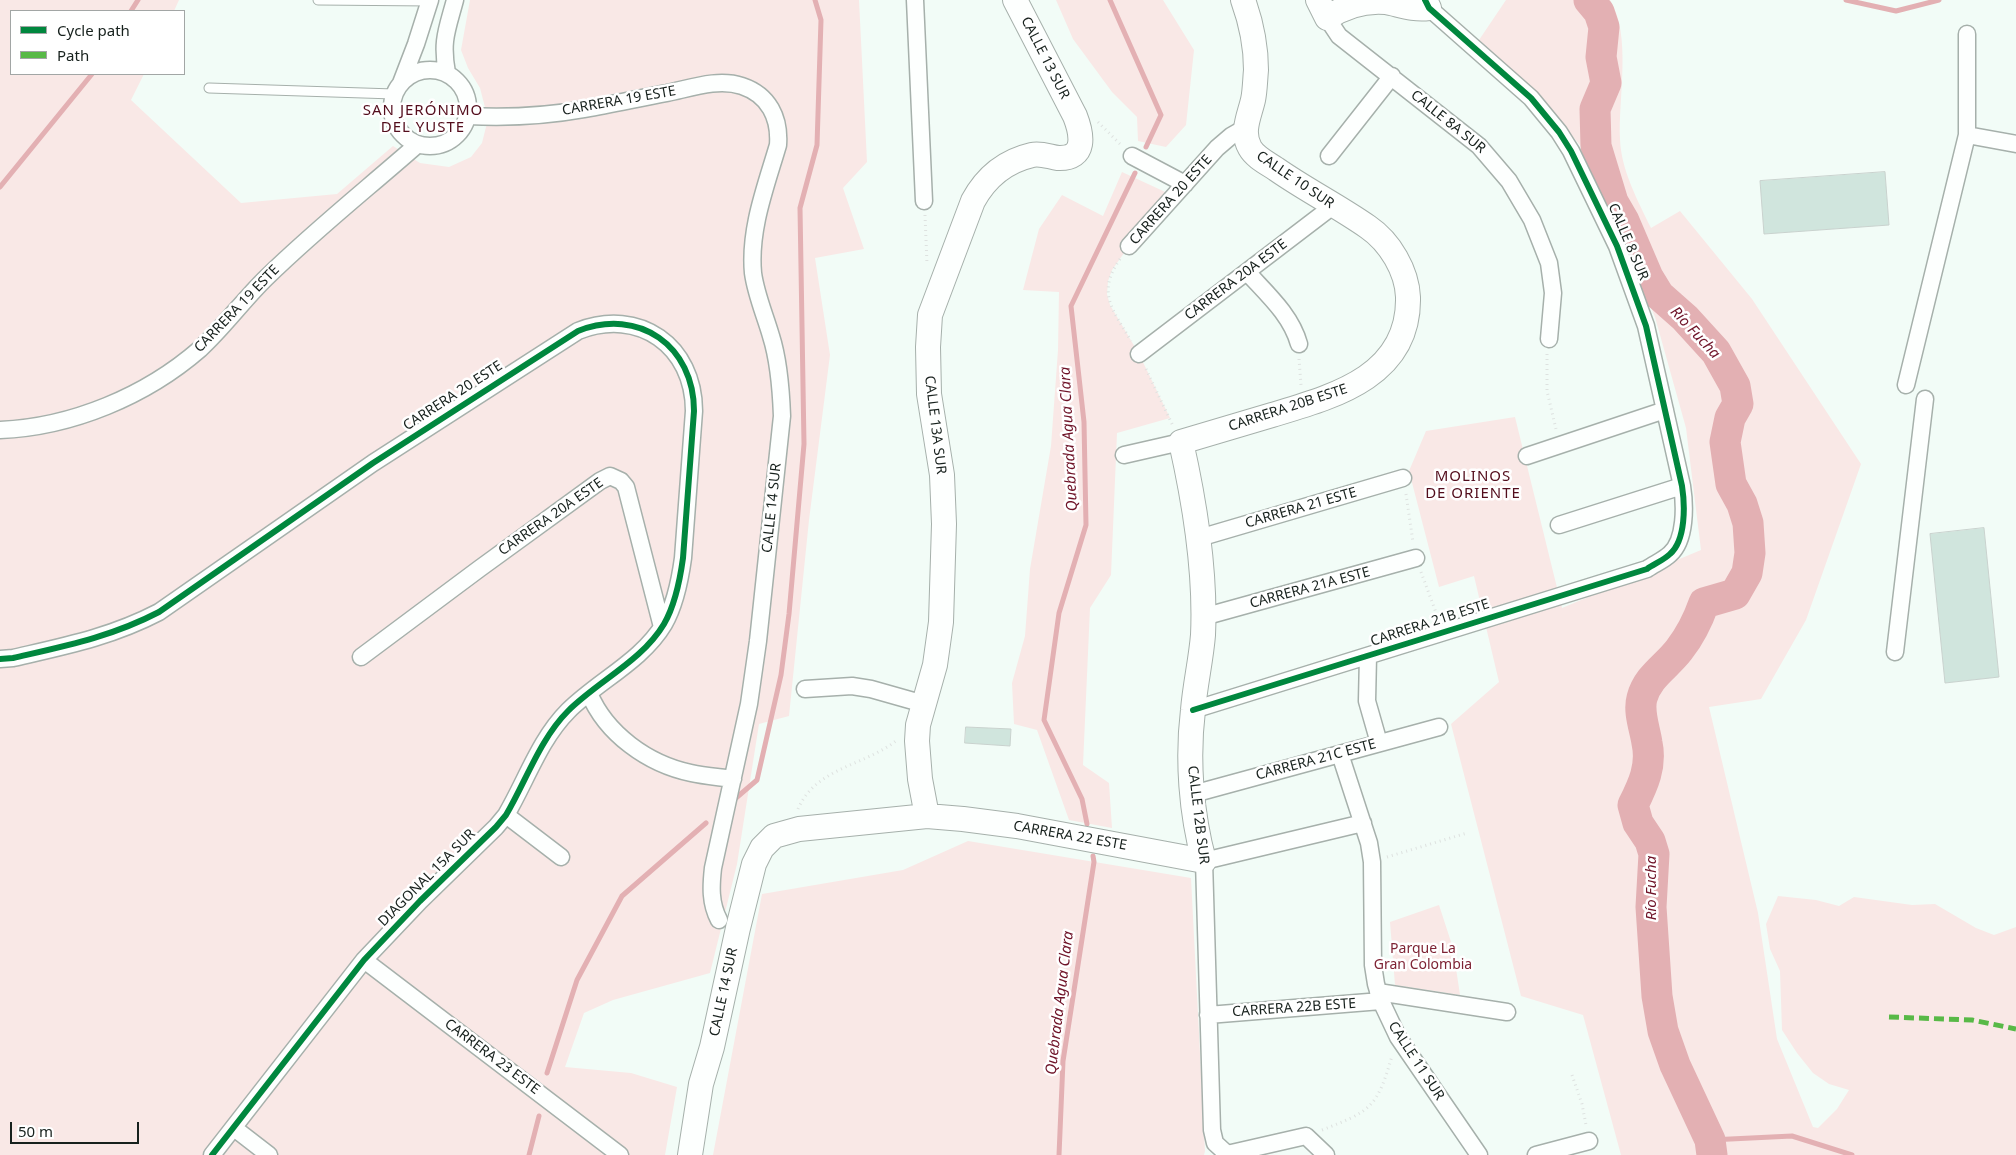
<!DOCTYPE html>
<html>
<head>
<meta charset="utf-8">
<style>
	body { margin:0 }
	#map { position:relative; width:2016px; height:1155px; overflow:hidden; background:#f2fcf7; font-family:"Noto Sans",sans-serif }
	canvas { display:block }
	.legend { position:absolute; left:10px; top:10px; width:175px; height:65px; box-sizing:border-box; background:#fff; border:1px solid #a2a6a5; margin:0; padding:6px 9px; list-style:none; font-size:15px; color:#17211d }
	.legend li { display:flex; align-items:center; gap:10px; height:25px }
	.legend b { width:25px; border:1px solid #a2a6a5 }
	.scale { position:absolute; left:10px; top:1122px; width:129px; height:22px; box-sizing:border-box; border:2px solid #17211d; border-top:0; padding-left:6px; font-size:15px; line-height:18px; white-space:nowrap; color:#17211d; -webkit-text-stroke:4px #fff; paint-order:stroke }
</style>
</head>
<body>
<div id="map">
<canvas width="2016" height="1155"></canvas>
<ul class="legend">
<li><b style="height:6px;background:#00873e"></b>Cycle path</li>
<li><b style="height:6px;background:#58b947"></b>Path</li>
</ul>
<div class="scale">50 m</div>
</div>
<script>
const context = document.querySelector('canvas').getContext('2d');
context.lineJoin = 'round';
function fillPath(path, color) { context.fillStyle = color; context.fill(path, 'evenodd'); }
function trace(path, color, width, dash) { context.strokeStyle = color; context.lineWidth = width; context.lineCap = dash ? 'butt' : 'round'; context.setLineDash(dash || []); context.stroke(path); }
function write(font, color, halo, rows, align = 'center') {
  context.font = font + ' "Noto Sans",sans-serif'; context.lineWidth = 5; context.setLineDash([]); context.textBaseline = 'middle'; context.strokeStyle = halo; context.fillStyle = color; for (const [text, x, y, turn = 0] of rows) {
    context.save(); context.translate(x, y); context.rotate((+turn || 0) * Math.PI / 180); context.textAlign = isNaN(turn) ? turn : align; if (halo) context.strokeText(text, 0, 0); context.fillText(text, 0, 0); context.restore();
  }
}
const green = new Path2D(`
	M0,0H179L174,11H11V74H144L131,100L241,203L337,194L393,146L420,163L449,167L471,157L482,143L488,119L480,88L468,68L461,50L470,0H859L867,162L843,188L864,249L815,258L830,355L809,520L789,716L759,724L737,864L710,973L613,1000L584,1013L565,1067L631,1073L677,1087L665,1155H0Z
	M1056,0H1163L1194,50L1186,125L1166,147L1138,141L1137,117L1112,92L1073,39Z
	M1506,0H1610C1632,35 1618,99 1620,139C1621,170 1638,201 1651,228L1680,211L1752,299L1861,464L1806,620L1761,699L1709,707L1758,913L1777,1039L1813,1127L1818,1128L1837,1109L1849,1090L1829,1084L1813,1073L1797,1053L1782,1030L1780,971L1770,949L1766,924L1778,896L1816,900L1839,906L1854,897L1912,905L1935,904L1976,928L1994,935L2016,927V1155H1621L1583,1015L1521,996L1451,724L1499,682L1474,576L1439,587L1409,471L1426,431L1515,417L1562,608L1701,550L1686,428L1655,317L1583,149L1533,88L1479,40Z
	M1122,172L1174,196L1129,246L1112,270L1108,281L1107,294L1110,305L1139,354L1170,418L1117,433L1111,575L1090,608L1083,765L1109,783L1112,828L1069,820L1037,730L1014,724L1012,683L1025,636L1030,569L1051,446L1058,350L1059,292L1023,290L1039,229L1062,195L1103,216Z
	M968,841L1191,878L1205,1151L1204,1155H713L762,894L903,870Z
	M1439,905L1453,948L1460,995L1395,985L1390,922Z`);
const stream = new Path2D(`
	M1110,0L1161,115L1146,147
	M1846,0L1896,11L1939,0
	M1591,2L1598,0
	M131,11L138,0
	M0,187L92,74
	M736,798L757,780L781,675L789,614L804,444L800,208L817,145L821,20L815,0
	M1087,824L1082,799L1044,720L1059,613L1086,525L1084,422L1071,306L1135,173
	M547,1073L577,980L622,896L706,823
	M1710,1140L1792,1136L1852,1155
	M529,1155L539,1116
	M1059,1155L1063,1061L1094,862L1093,856`);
const river = new Path2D(`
	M1589,0L1599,12L1604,27L1601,57L1606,83L1595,109L1596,146L1613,202L1624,221L1648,277L1659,295L1685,318L1716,352L1735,386L1738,404L1730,418L1725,442L1731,484L1742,504L1748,523L1750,553L1747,573L1735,594L1704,603C1698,620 1690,636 1679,650C1666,667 1648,676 1642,698C1638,712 1645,729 1647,743C1652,766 1643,785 1633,805L1638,823L1650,841L1654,854L1651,907L1657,996L1663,1031L1675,1065L1710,1140L1712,1155`);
const building = new Path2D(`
	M1885,172L1889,225L1764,234L1760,181Z
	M1984,528L1999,677L1945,683L1930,534Z
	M966,727L1011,729L1010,746L965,743Z`);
const path = new Path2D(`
	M1098,122L1122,146
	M925,215L927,264
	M1120,259C1096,293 1113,310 1131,341
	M1547,354V391L1556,429
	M1299,359L1301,385
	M1146,369L1173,426
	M1406,494L1413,542
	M1421,572L1438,618
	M798,809C816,767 865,766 897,740
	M1387,857L1467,833
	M1572,1075L1582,1104L1586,1125
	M1322,1130C1371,1111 1377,1108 1392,1056`);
const lane = new Path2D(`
	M318,0L430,1
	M209,88L394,94`);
const street = new Path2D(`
	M915,0L924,201
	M1327,18L1339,36L1479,146L1509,181L1532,220L1549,263L1553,293L1549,339
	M392 108a38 38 0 1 1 76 0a38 38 0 1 1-76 0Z
	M447,73C441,41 447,30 455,0
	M401,83L416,44L430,0
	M468,116C507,118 546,116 585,109C613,104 640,98 667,93C691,88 718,78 742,86C769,95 780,118 778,145C766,186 749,229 753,273C756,295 765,315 771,336C779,361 781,389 782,416L758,641L749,704L713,868C711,886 710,903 719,920
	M1967,135L2016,144
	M1132,156L1185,184
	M1329,156L1392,76
	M1129,246L1217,148L1231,136L1245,128
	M1247,272C1267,294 1291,315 1299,344
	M1139,354L1333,206
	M1906,385L1967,135V34
	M0,430C72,427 146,396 200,349C224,327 244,299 267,277C315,230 368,188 418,144
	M1124,455L1181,442
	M1527,456L1665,410
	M1559,525L1682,486
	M1199,538L1403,478
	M1203,617L1416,558
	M1895,652L1925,399
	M1368,656L1367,701L1379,743
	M361,657L479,569L600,481L610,476L621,481L626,487L662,627
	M0,659L13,658C65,646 111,637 159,612L373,463L578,331C639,307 694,346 694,411L683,558C680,580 675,605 664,624C642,661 598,681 568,711C540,739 526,781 506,815L496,827L420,901L364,960L212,1155
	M805,689L852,686L871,689L924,704
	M589,693C606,734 648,764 691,773C704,776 719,777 733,779
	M1193,710L1647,569C1654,564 1664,560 1670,554C1686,540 1685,505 1682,486L1646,326L1617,246L1571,151L1559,132L1531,98L1429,8
	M1340,754L1369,843L1372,862L1373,965L1376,984L1381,1001L1398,1037L1479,1155
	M1193,794L1439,727
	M506,815L561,857
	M364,960L620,1155
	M1378,992L1507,1012
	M1208,1015L1381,1001
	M234,1128L269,1155
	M1326,1155L1306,1136L1227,1154L1215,1143L1212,1130L1204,861L1363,823
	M1536,1155L1589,1141`);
const secondary = new Path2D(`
	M1318,0L1327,18C1345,6 1363,0 1386,2C1401,5 1413,10 1429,8L1425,0
	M927,816L920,779L917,741L918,725L935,665L941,622L944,524L942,475L929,394L928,347L930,315L973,201C986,177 1006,161 1032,155C1041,153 1050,157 1058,158C1087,159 1082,134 1075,116L1015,0
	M690,1155L701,1084L712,1047L738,928L754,864L762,848L774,836L799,829L927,816L963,819L1017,826L1204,861C1191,813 1187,759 1193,710C1195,685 1201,660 1203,635C1206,571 1195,504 1181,442C1211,433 1242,424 1272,415C1332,397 1410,377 1408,297C1407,271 1390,242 1368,227C1338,206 1306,190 1276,169C1267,163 1255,157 1250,148C1241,132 1249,117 1253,100C1255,91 1255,80 1256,70C1256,47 1251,22 1243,0`);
const quiet = new Path2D(`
	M1889,1017L1972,1020L2016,1029`);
const cycleway = new Path2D(`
	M0,659L13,658C65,646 111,637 159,612L373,463L578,331C639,307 694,346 694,411L683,558C680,580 675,605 664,624C642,661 598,681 568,711C540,739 526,781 506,815L496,827L420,901L364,960L212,1155
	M1193,710L1647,569C1654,564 1664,560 1670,554C1686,540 1685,505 1682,486L1646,326L1617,246L1571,151L1559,132L1531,98L1429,8L1425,0`);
const streetNames = [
	["CALLE 13 SUR",1045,58,63],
	["CARRERA 19 ESTE",619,101,-10],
	["CALLE 8A SUR",1448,122,39],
	["CALLE 10 SUR",1295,180,34],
	["CARRERA 20 ESTE",1171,200,-48],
	["CALLE 8 SUR",1628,242,67],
	["CARRERA 20A ESTE",1236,280,-37],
	["CARRERA 19 ESTE",237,309,-46],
	["CARRERA 20 ESTE",453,396,-33],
	["CARRERA 20B ESTE",1288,408,-18],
	["CALLE 13A SUR",935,425,83],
	["CALLE 14 SUR",772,508,-84],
	["CARRERA 21 ESTE",1301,508,-16],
	["CARRERA 20A ESTE",551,517,-35],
	["CARRERA 21A ESTE",1310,588,-15],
	["CARRERA 21B ESTE",1430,623,-18],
	["CARRERA 21C ESTE",1316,760,-15],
	["CALLE 12B SUR",1198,815,83],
	["CARRERA 22 ESTE",1070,836,10],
	["DIAGONAL 15A SUR",427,878,-45],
	["CALLE 14 SUR",724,992,-78],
	["CARRERA 22B ESTE",1294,1008,-4],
	["CARRERA 23 ESTE",492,1057,37],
	["CALLE 11 SUR",1416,1061,57]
];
const parkNames = [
	["Parque La",1423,949],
	["Gran Colombia",1423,965]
];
const neighbourhoodNames = [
	["SAN JERÓNIMO",423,111],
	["DEL YUSTE",423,128],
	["MOLINOS",1473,477],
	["DE ORIENTE",1473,494]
];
const waterNames = [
	["Río Fucha",1695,333,47],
	["Quebrada Agua Clara",1069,439,-93],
	["Río Fucha",1652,888,-90],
	["Quebrada Agua Clara",1060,1003,-83]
];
fillPath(green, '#f9e8e6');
trace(stream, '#e3b0b3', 5);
trace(river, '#e3b0b3', 31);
fillPath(building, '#d0e5dd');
trace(building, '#c9d2ce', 1);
trace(lane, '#a6b0ab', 11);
trace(street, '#a6b0ab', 19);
trace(secondary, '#a6b0ab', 26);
trace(path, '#dee2e0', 3, [1, 4]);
trace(lane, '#fdfffe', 9);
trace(street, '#fdfffe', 16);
trace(secondary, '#fdfffe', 24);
trace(quiet, '#58b947', 5, [10, 5]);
trace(cycleway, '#00873e', 6);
write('14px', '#17211d', '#fff', streetNames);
write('14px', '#7e2334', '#fff', parkNames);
context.letterSpacing = '1px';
write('15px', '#530d1c', '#fff', neighbourhoodNames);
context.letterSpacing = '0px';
write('italic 15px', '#6e1227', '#fff', waterNames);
</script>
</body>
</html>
